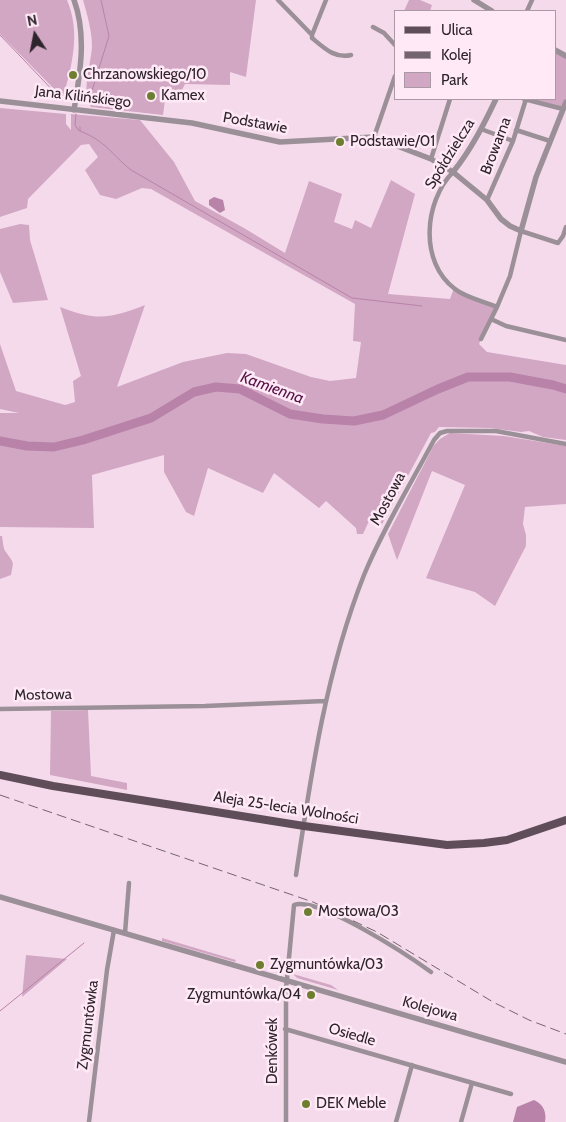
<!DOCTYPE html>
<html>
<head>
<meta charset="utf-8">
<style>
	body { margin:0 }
	#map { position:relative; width:566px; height:1122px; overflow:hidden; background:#f5daec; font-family:Cabin,sans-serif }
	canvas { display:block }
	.legend { position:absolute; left:394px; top:10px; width:162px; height:90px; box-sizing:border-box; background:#ffe9f7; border:1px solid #ab9aa5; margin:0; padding:6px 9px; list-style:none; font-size:15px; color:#2e242b }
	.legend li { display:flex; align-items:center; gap:10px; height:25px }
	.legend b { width:25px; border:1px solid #ab9aa5 }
	.north { position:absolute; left:10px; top:10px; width:50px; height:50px; -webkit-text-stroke:4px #ffe9f7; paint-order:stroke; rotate:349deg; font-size:14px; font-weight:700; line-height:20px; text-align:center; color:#2e242b }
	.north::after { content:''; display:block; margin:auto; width:18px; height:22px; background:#2e242b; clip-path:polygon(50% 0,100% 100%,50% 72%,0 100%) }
</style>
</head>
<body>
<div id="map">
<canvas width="566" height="1122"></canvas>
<ul class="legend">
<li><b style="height:6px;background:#604d5a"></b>Ulica</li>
<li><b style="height:6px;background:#74646f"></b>Kolej</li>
<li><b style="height:14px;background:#d2a7c4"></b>Park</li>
</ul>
<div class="north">N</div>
</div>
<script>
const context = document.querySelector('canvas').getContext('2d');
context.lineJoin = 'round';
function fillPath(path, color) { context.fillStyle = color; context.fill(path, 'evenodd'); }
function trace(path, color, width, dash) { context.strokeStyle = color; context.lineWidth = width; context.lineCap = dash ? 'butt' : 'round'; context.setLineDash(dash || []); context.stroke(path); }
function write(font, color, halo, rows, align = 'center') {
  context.font = font + ' Cabin,sans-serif'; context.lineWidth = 5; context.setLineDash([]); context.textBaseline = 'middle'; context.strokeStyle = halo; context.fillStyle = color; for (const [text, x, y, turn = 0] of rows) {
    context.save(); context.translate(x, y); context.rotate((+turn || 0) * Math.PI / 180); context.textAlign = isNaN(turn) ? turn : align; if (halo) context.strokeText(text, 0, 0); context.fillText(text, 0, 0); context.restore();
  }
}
const green = new Path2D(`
	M0,0H67C81,33 72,65 63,98L0,34Z
	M83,0H256L246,77L230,72V85L185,84L177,100H165L163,115L91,107C81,90 91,65 92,46C92,31 87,14 83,0Z
	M409,0H420L432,5L430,11H404Z
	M555,50L566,56V102L563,109L524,99H555Z
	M0,108L66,114V124L71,130V114L140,120L174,162L195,201L244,228L285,253L309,181L342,194L334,222L352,229L355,220L371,228L391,180L415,194L388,294L450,299L454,288L497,307L479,344L487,352L566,365V440L543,437L529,431L521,432L491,428L439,427L435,432L431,433L381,526L369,521L363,534H357L356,528L326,501L319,508L274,473L263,493L208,468L194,516L186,512L164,472V455L92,475L94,528L0,527V413H19L0,409V344L16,391L65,405L75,402L73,381L81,376L60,307C97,321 109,319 145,305L117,387L183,362L227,353L246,354L311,377L330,381L356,378L361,342L353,341L355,304L151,189L142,188L116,199L100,195L85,170L98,157L89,144L81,145L28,199L27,208L0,217Z
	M20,224L29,225L30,240L48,300L13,303L0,272V229Z
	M450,433L504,436L566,446V504L525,507L523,524L526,535V546L495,606L475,592L426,578L465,485L432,471L397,560L388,534L434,445L440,439Z
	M0,536H2C3,541 3,549 6,552C14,564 14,560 11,575L0,579Z
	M88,710L91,776L127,783V790L50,775L51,711Z
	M162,938L236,960L235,962L162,941Z
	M26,955L67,959L22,997Z
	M293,974L331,985L338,990L297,978Z`);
const water = new Path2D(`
	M214,197L223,200L225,210L220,213L209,205V200Z
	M534,1100C543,1104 547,1112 545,1122H513L517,1107Z`);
const stream = new Path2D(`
	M0,35L62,100
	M90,97L109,36L101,0
	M76,114L75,125L79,131
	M80,127V131C106,141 111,154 131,170L352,298L422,306
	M0,1011L84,943`);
const river = new Path2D(`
	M0,441L27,446L54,447L83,440L151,418L194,392L216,387L240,389L290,414L323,419L354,421L383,415L438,389L468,377H510L553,385L566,389`);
const minor = new Path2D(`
	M278,0L312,35V38C324,48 335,59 351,55
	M527,11L532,0
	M373,27L384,33L395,45
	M312,35L326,0
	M524,99L563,109
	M481,129L513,141
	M516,130L550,141
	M374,137L395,76
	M431,159L450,99
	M453,172C424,202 419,262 455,289C466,298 484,301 497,307
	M487,200L513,141L526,99
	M491,319L506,326L566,340
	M481,339L497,307L510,276L521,231L558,243L563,236L566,227
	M0,709L205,706L325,701
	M296,875C311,774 326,671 364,575C383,529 410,485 434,440L440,433L447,431H496L566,444
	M125,933L129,883
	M285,1029L511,1094
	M89,1122L107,970L114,930
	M286,1122V989L294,905C318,896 409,956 431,972
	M396,1122L412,1065
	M461,1122L472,1083`);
const tertiary = new Path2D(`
	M474,0L492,11
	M555,50L566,56
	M0,101L192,123L280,142L374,137L431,159L453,172L487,200L501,219L510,226L521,231L536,177L566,102
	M74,110C80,74 87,35 74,0
	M453,172C471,150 484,124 496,99
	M0,897L566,1062`);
const primary = new Path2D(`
	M0,775L53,786L304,826L447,845L484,843L507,840L566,820`);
const rail = new Path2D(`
	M0,795L313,902L377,932L493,1002L529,1020L566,1034`);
const markers = [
	[73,75,5,"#6d7f2f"],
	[151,96,5,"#6d7f2f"],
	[340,142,5,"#6d7f2f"],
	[308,912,5,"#6d7f2f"],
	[260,965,5,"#6d7f2f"],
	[311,995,5,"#6d7f2f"],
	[306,1104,5,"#6d7f2f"]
];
const poiNames = [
	["Chrzanowskiego/10",83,75],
	["Kamex",161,96],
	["Podstawie/01",350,142],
	["Mostowa/03",318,912],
	["Zygmuntówka/03",270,965],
	["Zygmuntówka/04",301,995,"right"],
	["DEK Meble",316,1104]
];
const streetNames = [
	["Jana Kilińskiego",83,97,7],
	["Podstawie",255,123,10],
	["Browarna",496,146,-69],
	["Spółdzielcza",450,154,-58],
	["Mostowa",388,499,-62],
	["Mostowa",43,695,-1],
	["Aleja 25-lecia Wolności",286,808,9],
	["Kolejowa",430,1009,16],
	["Zygmuntówka",88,1025,-83],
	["Osiedle",352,1035,16],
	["Denkówek",273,1051,-90]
];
const waterNames = [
	["Kamienna",272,388,20]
];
fillPath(green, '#d2a7c4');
fillPath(water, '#b982a8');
trace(stream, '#b982a8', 1);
trace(river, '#b982a8', 9);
trace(minor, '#9b9097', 4.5);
trace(tertiary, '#9b9097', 5.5);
trace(primary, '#604d5a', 8);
trace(rail, '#74646f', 1, [10, 5]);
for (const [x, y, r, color] of markers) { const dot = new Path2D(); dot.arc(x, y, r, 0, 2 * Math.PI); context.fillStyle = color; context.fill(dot); trace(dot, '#ffe9f7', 2); }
write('15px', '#2e242b', '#ffe9f7', poiNames, 'left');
write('15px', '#2e242b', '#ffe9f7', streetNames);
write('italic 16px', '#541145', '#ffe9f7', waterNames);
</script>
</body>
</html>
